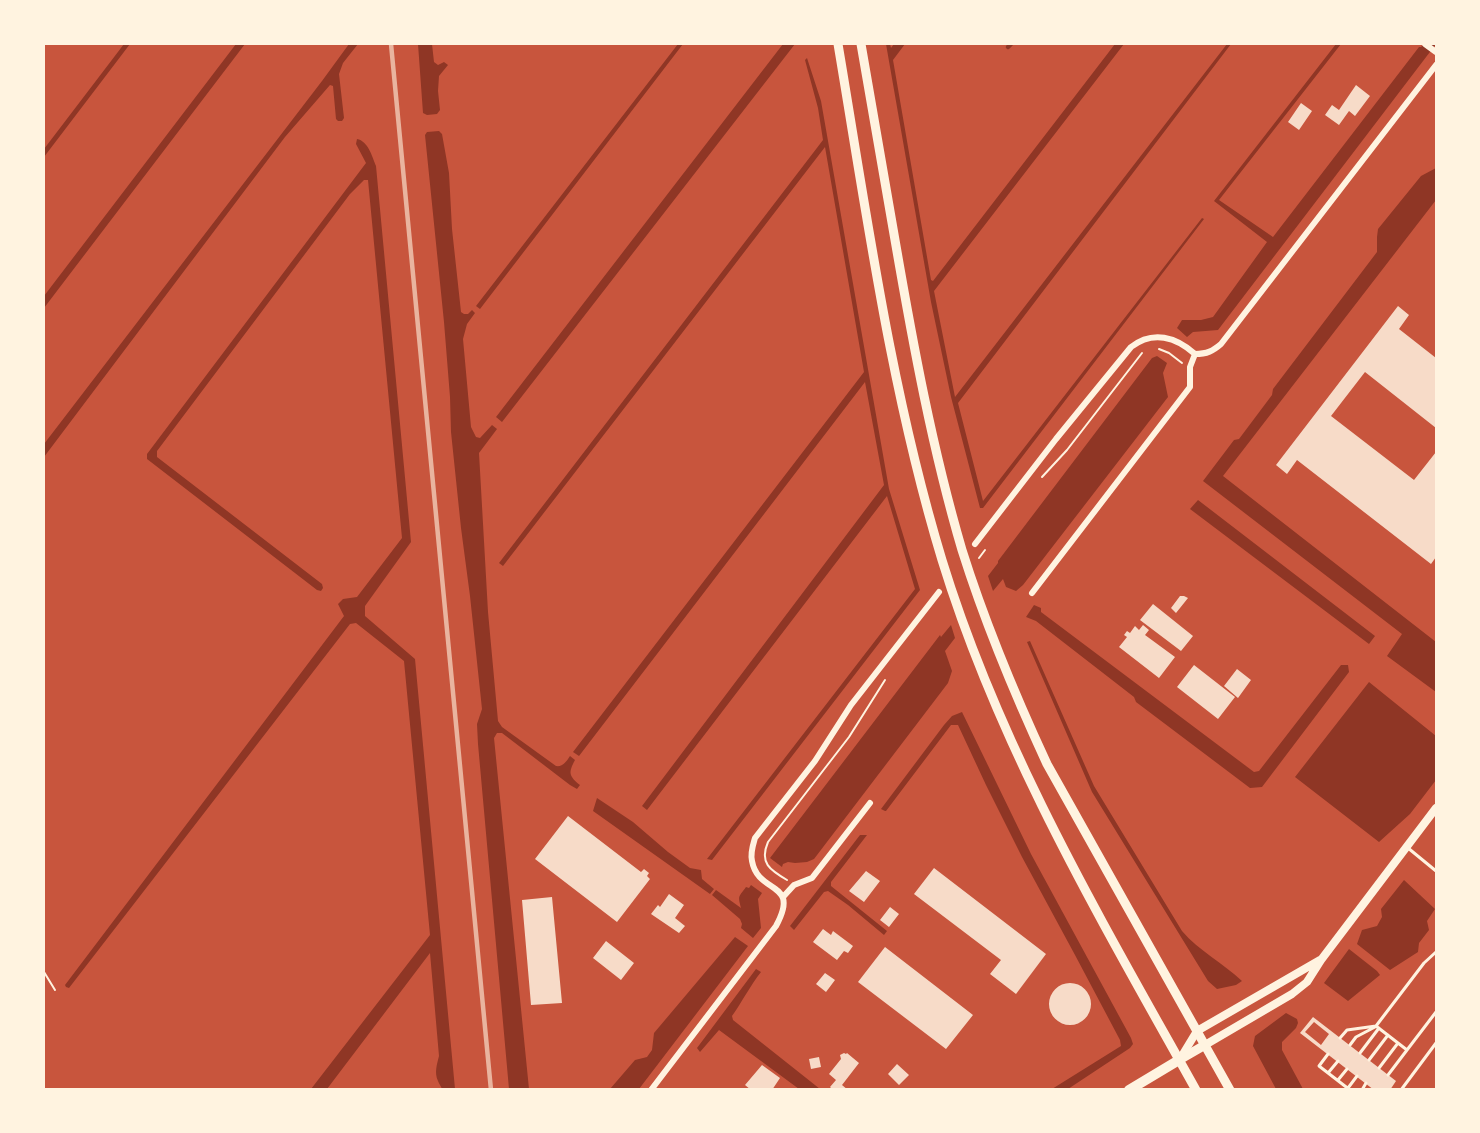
<!DOCTYPE html>
<html>
<head>
<meta charset="utf-8">
<style>
	body { margin:0 }
	#map { position:relative; width:1480px; height:1133px; overflow:hidden; background:#c8553d; font-family:Raleway,sans-serif }
	canvas { display:block }
	.frame { position:absolute; inset:0; border:45px solid #fff3e0; pointer-events:none }
</style>
</head>
<body>
<div id="map">
<canvas width="1480" height="1133"></canvas>
<div class="frame"></div>
</div>
<script>
const context = document.querySelector('canvas').getContext('2d');
context.lineJoin = 'round';
function fillPath(path, color) { context.fillStyle = color; context.fill(path, 'evenodd'); }
function trace(path, color, width, dash) { context.strokeStyle = color; context.lineWidth = width; context.lineCap = dash ? 'butt' : 'round'; context.setLineDash(dash || []); context.stroke(path); }
const water = new Path2D(`
	M124,44H130L44,157V149Z
	M236,44H245L44,308V296Z
	M349,44H358L343,63L339,74L344,118L342,121H338L336,119L333,86L330,85L285,137L44,457V444L322,81Z
	M418,44H432L434,62L438,65L444,62L448,65L439,76L438,91L440,110L437,114L427,115L423,113Z
	M678,44H683L480,309L476,306Z
	M783,44H795L502,422L496,417Z
	M886,44H890L891,48L894,44H905L893,60L931,280L933,281L1115,44H1124L934,291L955,397L1227,44H1231L958,403L983,501L1202,218L1204,219L983,508H980L951,397L931,302Z
	M1336,44H1341L1219,200L1273,237L1419,47H1421L1424,44H1436L1218,330L1193,332L1187,337L1177,328L1182,320H1201L1213,317L1267,242L1214,201Z
	M807,58L821,101L889,489L920,590L712,860L707,859L915,589L887,496L647,810L642,806L884,485L865,382L579,756L573,752L864,372L825,147L503,566L499,563L823,140L818,108L805,60Z
	M439,131L442,134L449,173L452,229L461,312L464,314H468L472,310L475,313L467,324L463,339L471,427L476,437L480,438L492,425L497,429L479,453L488,612L498,721L502,727L556,766C563,767 566,762 570,756L575,760C568,773 569,776 580,785L577,789L570,785L502,733H497L494,738L529,1089H509L478,744L477,724L482,709L470,596L461,528L451,432L450,397L444,322L425,135L427,132Z
	M357,139C368,141 372,156 376,166L411,542L365,606V616L415,659L455,1089H442C441,1086 439,1084 438,1081C434,1073 437,1064 439,1056L430,953L327,1089H311L430,935L404,661L356,623L350,624L69,988L66,987L65,985L344,616L338,604L343,599L357,597L402,538L368,180H364L350,194L157,451V457L322,584L323,588L321,591L317,590L147,459V454L366,163L356,144Z
	M1436,168V200L1223,476L1436,642V692L1387,656L1402,634L1203,481L1234,440L1239,439L1272,395L1273,389L1377,252V237L1378,229L1421,176Z
	M1157,356L1167,363L1163,373L1168,397L1023,585L1016,591L1006,587L1003,579L993,591L988,576L998,563V561L1152,358Z
	M1198,500L1375,636L1369,644L1190,509Z
	M1034,605L1041,608V612L1254,772L1259,771L1341,665H1348L1349,672L1262,787L1250,788L1136,702L1134,697L1036,621L1026,617Z
	M951,625L955,638L945,651L952,671L948,683L814,859L807,862L795,863L788,862L783,864L782,867L770,858L940,635L941,637Z
	M1030,641L1094,786L1182,931C1199,951 1223,963 1242,981L1236,985L1217,989L1208,981L1092,792L1027,642Z
	M1369,682L1436,736V780L1410,814L1379,842L1295,777Z
	M962,712L1031,854L1131,1038L1133,1044L1130,1048L1068,1089H1052L1121,1046L1120,1040L1075,955L1022,857L986,785L958,725H951L886,811H885L881,809L944,725L952,716Z
	M597,798L633,822L668,852L690,868L701,870L702,879L714,889L710,894L593,811Z
	M860,835H867L831,882V886L887,931L884,935L848,905L828,891L824,892L794,930L790,926Z
	M1404,880L1435,909L1427,921L1429,930L1419,943L1418,952L1390,970L1357,944L1362,930L1377,926L1382,917L1381,909Z
	M751,885L762,893L758,899L761,928L753,938L741,928L742,924L740,919L712,895L716,890L741,908C738,895 738,898 746,887L749,888Z
	M735,937L748,946L639,1089H610L635,1060L647,1057L652,1050L654,1033Z
	M1349,949L1377,971L1380,975L1348,1001L1324,983Z
	M756,969L761,972C750,986 742,1002 732,1016L733,1020L820,1089H799L719,1030L700,1052L697,1048Z
	M1286,1013L1297,1019L1298,1023L1296,1028L1282,1042V1050L1303,1089H1276L1253,1046L1255,1036Z`);
const stream = new Path2D(`
	M1008,47L1011,44`);
const building = new Path2D(`
	M1356,85L1370,96L1355,116L1349,111L1339,125L1325,115L1332,105L1339,110Z
	M1301,103L1312,111L1299,130L1288,122Z
	M1398,306L1409,315L1399,329L1436,358V428L1365,372L1331,416L1414,480L1436,452V557L1431,564L1297,460L1287,474L1276,465Z
	M1180,596H1184L1188,598L1176,613L1171,608Z
	M1153,604L1193,636L1181,651L1140,620Z
	M1143,625L1149,630L1145,635L1175,657L1159,678L1119,647L1127,637L1124,635L1127,631L1130,633L1135,626L1139,630Z
	M1194,665L1235,697L1218,719L1177,687Z
	M1237,669L1251,680L1238,698L1224,686Z
	M568,816L641,872L644,869L649,873L647,876L650,879L617,922L535,859Z
	M934,868L1046,954L1016,994L990,974L1001,960L914,894Z
	M866,871L880,881L864,902L849,891Z
	M669,894L684,905L675,918L685,926L679,933L651,914L658,905L660,907Z
	M552,897L562,1003L531,1005L522,900Z
	M890,907L899,914L889,927L880,920Z
	M823,929L831,935L833,931L853,946L848,953L844,951L837,960L813,942Z
	M606,941L634,963L621,980L593,958Z
	M885,947L973,1015L946,1049L858,982Z
	M825,973L835,980L826,992L816,984Z
	M1049 1004a21 21 0 1 1 42 0a21 21 0 1 1-42 0Z
	M1313,1017L1396,1081L1390,1090H1374L1300,1033ZM1314,1022L1329,1034L1321,1045L1305,1032Z
	M844,1053L846,1054L847,1053L859,1063L842,1085L848,1090H833L830,1087L836,1080L829,1074L841,1059L840,1055Z
	M819,1057L821,1067L811,1069L809,1059Z
	M897,1064L909,1075L899,1085L888,1074Z
	M762,1065L780,1078L772,1090H751L745,1085Z`);
const path = new Path2D(`
	M1159,349L1169,353L1182,363
	M1042,477L1067,450L1142,353
	M979,558L985,550
	M787,880C770,870 759,863 768,842L849,737L885,680
	M44,972L55,990`);
const service = new Path2D(`
	M1408,848L1436,871
	M1436,952L1424,963L1376,1026L1407,1050L1436,1012
	M1340,1038L1347,1030L1376,1026
	M1350,1045L1356,1037L1375,1027
	M1360,1053L1379,1028
	M1328,1054L1319,1066L1350,1090
	M1369,1060L1388,1035
	M1379,1068L1398,1043
	M1328,1073L1338,1061
	M1388,1075L1407,1050
	M1338,1080L1347,1069
	M1348,1088L1357,1076
	M1362,1090L1366,1083
	M1401,1090L1436,1043`);
const minor = new Path2D(`
	M1425,44L1436,52
	M975,544L1056,439L1131,347C1153,330 1176,337 1195,354C1207,354 1213,351 1221,344L1436,65
	M1032,593L1190,387V367L1195,354
	M783,897L794,885L812,878L870,803
	M651,1090L776,926C801,880 758,895 752,861C750,853 753,845 755,838L815,761L851,705L939,592`);
const tertiary = new Path2D(`
	M1205,1045L1292,994L1307,982L1321,960L1436,808
	M1180,1059L1197,1031L1320,960`);
const primary = new Path2D(`
	M838,44C867,216 891,392 942,560C1000,749 1100,918 1196,1090
	M861,44C872,109 883,174 895,240C913,344 932,448 962,550C985,623 1015,695 1047,764L1230,1090
	M1179,1060L1205,1045`);
const motorway = new Path2D(`
	M1129,1090L1179,1060`);
const rail = new Path2D(`
	M391,44L491,1090`);
fillPath(water, '#8f3625');
trace(stream, '#8f3625', 4.5);
fillPath(building, '#f7dbc8');
trace(path, '#fff3e0', 2);
trace(service, '#fff3e0', 3);
trace(minor, '#fff3e0', 6);
trace(tertiary, '#fff3e0', 8);
trace(primary, '#fff3e0', 9);
trace(motorway, '#fff3e0', 10);
trace(rail, '#e9b49f', 4.5);
</script>
</body>
</html>
